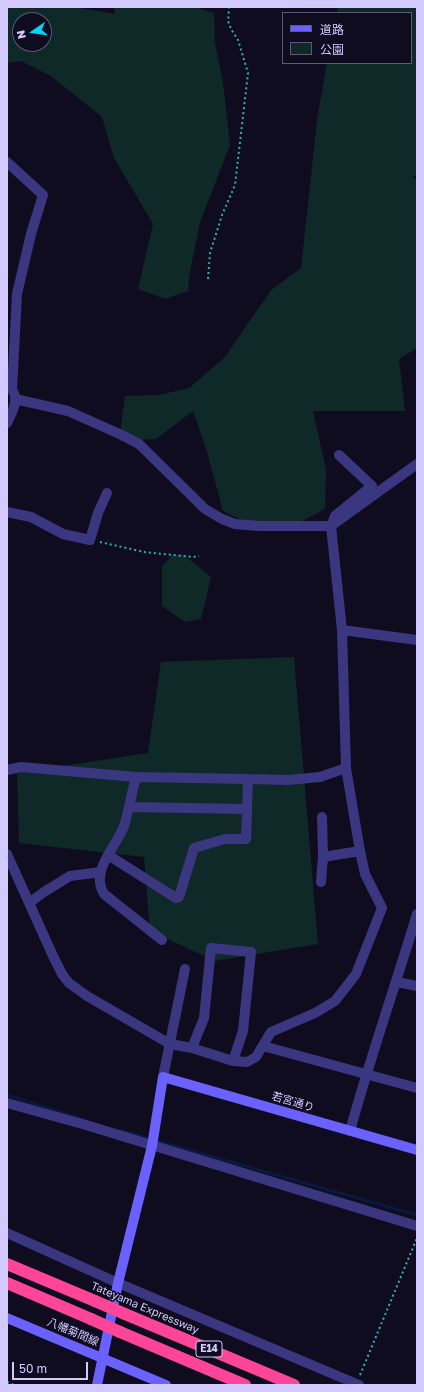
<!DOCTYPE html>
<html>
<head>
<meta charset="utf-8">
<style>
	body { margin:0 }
	#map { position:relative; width:424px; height:1392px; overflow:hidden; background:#100c1f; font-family:"Golos Text","Noto Sans JP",sans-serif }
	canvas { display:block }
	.frame { position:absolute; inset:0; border:8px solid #d2caff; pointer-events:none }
	.legend { position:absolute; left:282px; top:12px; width:130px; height:52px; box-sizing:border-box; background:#100c1f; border:1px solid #5e5879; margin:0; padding:5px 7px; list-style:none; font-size:12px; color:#d2caff }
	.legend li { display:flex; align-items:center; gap:8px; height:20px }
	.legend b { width:20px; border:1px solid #5e5879 }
	.north { position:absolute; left:12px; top:12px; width:40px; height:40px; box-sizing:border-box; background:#100c1f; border:1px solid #5e5879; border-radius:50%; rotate:257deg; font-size:11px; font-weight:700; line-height:16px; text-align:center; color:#d2caff }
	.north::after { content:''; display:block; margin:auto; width:14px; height:18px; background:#00d5f5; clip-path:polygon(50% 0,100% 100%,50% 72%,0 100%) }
	.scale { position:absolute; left:12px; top:1362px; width:76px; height:18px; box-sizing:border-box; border:2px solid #d2caff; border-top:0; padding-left:5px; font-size:12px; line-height:14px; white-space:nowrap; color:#d2caff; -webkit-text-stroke:3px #100c1f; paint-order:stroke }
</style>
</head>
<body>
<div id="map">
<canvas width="424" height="1392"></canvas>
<div class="frame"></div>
<ul class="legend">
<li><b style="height:5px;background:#6a61ff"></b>道路</li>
<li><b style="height:11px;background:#0f2929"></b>公園</li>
</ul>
<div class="north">N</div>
<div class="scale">50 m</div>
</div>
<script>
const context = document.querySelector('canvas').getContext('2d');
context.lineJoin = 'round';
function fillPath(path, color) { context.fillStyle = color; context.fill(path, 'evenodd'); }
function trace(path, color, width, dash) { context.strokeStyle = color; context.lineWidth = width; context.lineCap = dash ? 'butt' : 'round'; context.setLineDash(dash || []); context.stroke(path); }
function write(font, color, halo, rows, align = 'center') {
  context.font = font + ' "Golos Text","Noto Sans JP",sans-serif'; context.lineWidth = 3; context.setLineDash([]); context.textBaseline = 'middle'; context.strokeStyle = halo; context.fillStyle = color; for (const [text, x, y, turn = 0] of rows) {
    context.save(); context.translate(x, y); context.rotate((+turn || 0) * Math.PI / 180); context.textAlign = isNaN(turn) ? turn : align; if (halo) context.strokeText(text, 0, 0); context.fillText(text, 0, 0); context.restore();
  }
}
const green = new Path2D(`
	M7,7H75L115,14L114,7H195L214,13L215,43L223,83L230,145L200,222L189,276L188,291L165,299L138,289L153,224L114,158L102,117L51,76L21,61L7,63ZM20,20H44V44H20Z
	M338,7H417V175L413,176L417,181V348L399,359L405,411H313L326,470L325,509L293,526L256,527L223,511L206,448L193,411L156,439L119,441L125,396L159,395L189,388L225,357L271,290L301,268L317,120L327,63H411V13H337Z
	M172,555H184L211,577L201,619L185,622L162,606V567Z
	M294,657L318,944L215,961L150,931L144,857L19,843L17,773L148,753L161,662Z`);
const stream = new Path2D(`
	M7,1095L85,1120
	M119,1130L417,1215`);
const path = new Path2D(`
	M208,279L210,253L222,215L235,185L248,73L238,40L231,29L228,21L229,7
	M100,542L144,552L193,557L199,556
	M360,1375L417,1238
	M7,1382L14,1385`);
const street = new Path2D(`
	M7,162L43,195L31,234L17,294L12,390
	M15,399L68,411L124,436L139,444L205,509L222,519L235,524L259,526H331L417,464
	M7,423C11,414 18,403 14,393
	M7,512L31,517L63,534L90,540L98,513L107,493
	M342,630L417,640
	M7,770L21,767L136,777L248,779L288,780L320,777L346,768
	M136,777C132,792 129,808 125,823C119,845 89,869 104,894L162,940
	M129,807L247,809
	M7,854L53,956L62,974L69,983L87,996L170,1044L192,1048L233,1061L247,1062L256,1057L271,1032L315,1013L335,1001L356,974L382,908L365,874L360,851L346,768L342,630L331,526L335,516L372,486L339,455
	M108,855L176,898L179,897L194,848L225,839H246L248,779
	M323,857L360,851
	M321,882L323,857L322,817
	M29,903L44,892L70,876L101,872
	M397,982L417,986
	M263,1046L417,1088
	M192,1048L204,1018L211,948L251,952L243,1031L233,1061
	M163,1077L185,969
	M7,1103L86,1125L417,1226
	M350,1131C370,1058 395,987 417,914
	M7,1233L118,1283L359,1385`);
const secondary = new Path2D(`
	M7,1318L166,1385
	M97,1385L118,1283L152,1146L163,1077L417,1150`);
const highway = new Path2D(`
	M7,1264L95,1301
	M7,1283L91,1319
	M125,1314L294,1385
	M120,1332L245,1385`);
const highwayBridge = new Path2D(`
	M95,1301L125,1314
	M91,1319L120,1332`);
const shields = [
	[209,1349,26]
];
const shieldNames = [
	["E14",209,1349]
];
const streetNames = [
	["若宮通り",293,1102,16],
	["Tateyama Expressway",145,1308,23],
	["八幡菊間線",73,1332,23]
];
fillPath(green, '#0f2929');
trace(stream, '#08193d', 3);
trace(path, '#2bb3af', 2, [2, 3]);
trace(street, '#3b3680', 10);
trace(secondary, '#6a61ff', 10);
trace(highway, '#ff4599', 12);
trace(highwayBridge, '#ff4599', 12);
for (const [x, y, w] of shields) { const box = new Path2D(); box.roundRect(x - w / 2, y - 8, w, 16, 3); context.fillStyle = '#100c1f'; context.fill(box); trace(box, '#d2caff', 1); }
write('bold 10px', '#d2caff', null, shieldNames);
write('11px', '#d2caff', '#100c1f', streetNames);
</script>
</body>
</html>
